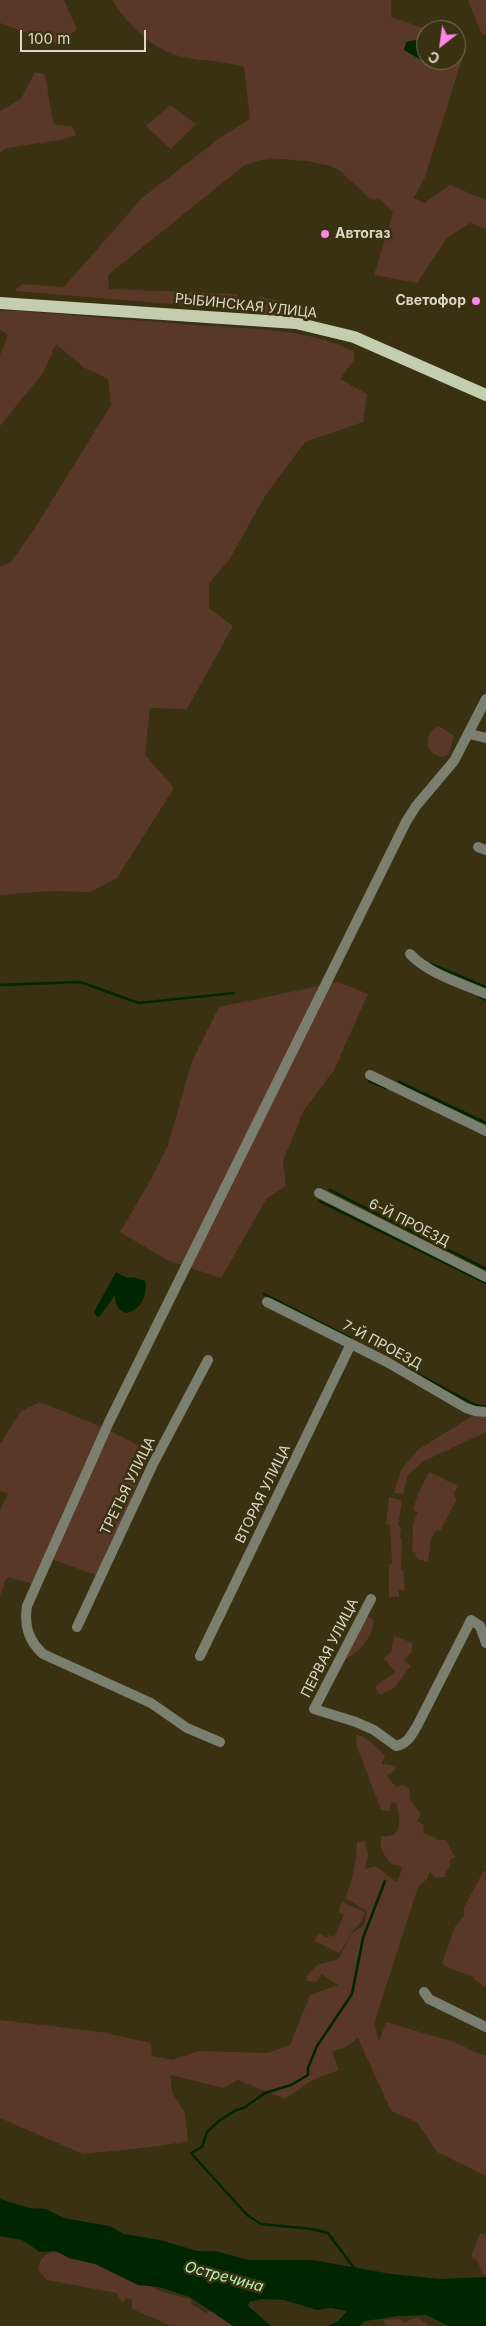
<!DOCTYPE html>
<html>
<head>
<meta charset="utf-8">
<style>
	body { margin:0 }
	#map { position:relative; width:486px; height:2326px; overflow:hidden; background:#393111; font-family:Inter,sans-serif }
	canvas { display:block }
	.north { position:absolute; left:416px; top:20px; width:50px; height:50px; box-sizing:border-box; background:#393111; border:1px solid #7a7359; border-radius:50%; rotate:210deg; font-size:14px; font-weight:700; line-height:20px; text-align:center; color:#dbd7c5 }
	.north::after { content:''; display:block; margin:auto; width:18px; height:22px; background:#fc86e4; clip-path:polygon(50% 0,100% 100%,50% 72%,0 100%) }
	.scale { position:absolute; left:20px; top:30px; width:126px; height:22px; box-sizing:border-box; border:2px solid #dbd7c5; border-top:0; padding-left:6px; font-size:15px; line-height:18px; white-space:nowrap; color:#dbd7c5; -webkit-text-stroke:4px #393111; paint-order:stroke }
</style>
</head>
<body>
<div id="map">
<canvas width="486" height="2326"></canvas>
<div class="north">С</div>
<div class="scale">100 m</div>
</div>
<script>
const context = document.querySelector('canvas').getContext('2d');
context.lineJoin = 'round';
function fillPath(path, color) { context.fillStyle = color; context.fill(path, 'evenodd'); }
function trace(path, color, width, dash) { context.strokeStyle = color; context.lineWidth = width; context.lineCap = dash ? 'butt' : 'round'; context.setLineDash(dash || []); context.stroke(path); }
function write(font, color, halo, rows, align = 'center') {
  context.font = font + ' Inter,sans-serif'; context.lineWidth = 5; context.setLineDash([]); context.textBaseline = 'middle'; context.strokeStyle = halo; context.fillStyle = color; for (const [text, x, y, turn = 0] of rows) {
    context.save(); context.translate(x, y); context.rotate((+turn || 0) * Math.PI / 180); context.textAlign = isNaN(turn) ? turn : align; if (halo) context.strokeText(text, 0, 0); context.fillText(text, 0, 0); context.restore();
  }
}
const green = new Path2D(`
	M0,0H64L77,29L59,45L0,23Z
	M112,0H391V17L429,30H426V47L416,40L404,50L425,62L430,60H456V40L463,42L462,59L425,177L414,198L424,203L450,185L486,200V229L470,223L447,238L417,283L374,275L393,212L381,200L369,198L339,170L331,166L306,161L269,158L245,165L108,275L109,289L238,294L232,309L14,291L22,284L64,287L142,198L221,137L250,119L244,67C224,61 203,61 183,57C152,50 129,26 112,0Z
	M468,0H486V36L481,32Z
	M35,72L45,74L53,122L56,125L72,126L76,135L61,140L6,148L0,153V111L21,99Z
	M170,105L196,124L171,149L146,126Z
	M259,297L293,303L295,310C287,318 255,318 252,305Z
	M0,311H20C78,316 136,320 194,325C247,329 306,327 354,352V360L340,379L367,394L363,422L305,442L265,496L229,560L209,583V608L233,626L187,709L150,708L145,755L174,788L117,878L90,892L51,891L0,895V567L11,562L35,528L111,405L108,379L83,367L56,344L43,373L0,426V355L8,335L0,330Z
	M439,726L454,736L449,754L443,757C424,755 423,732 439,726Z
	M338,982L368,994L334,1070L304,1110L283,1161L286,1186L267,1198L221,1278L167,1260L120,1232L151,1179L168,1145L192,1061L219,1007Z
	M40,1402L100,1426L150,1451L126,1510L96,1575L48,1558L37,1585L7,1577L0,1596V1511L8,1494L0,1491V1444L21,1411Z
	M474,1415H486V1432L422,1462L408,1475L403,1494L394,1493L401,1470L419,1449Z
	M429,1472L458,1486L453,1494L457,1499L440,1531L437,1530L431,1538L428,1562L417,1559L415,1552L412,1551C414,1534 410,1528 418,1512L413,1511L418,1493Z
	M389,1497L402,1500L398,1526L401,1527L400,1537L402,1540L401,1570H403L405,1590H399V1597H389V1564L392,1563L390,1525L386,1524Z
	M366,1617H370L374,1621C373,1638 357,1654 342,1661Z
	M394,1636L413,1643L411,1653L404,1660L411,1666L394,1688L380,1695L375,1687L395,1672L384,1658L391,1652Z
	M356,1734C368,1738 377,1746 385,1756L382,1764L397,1766L393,1772L386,1775L396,1787L403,1785L409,1788L410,1800L421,1814L417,1821L424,1825L423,1833L435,1837L437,1840H446L455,1857L449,1861L450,1865L444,1877L436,1878L430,1872L427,1879L418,1887L374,2024L379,2041L386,2022L457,2043L477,2053L486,2055V2176L437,2152L417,2122L391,2111L358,2038L342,2049L332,2051L339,2070L314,2079L285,2099L238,2080L223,2088L170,2075L172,2092L185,2113L188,2141L160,2146L83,2154L0,2118V2020L101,2032L151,2043L152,2056L173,2060L198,2051L267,2053L290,2045L310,1995L338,1985L322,1974L316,1982L307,1981L306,1976L317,1965L338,1959L351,1935L339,1953L314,1941L319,1933L327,1938L329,1935L334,1937L344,1915L338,1912L342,1902L365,1912C361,1925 357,1925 350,1935L364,1925L367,1911L345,1898C353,1880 356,1862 357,1842L365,1841L368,1855L365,1869L375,1866L397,1882L402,1869L400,1866L393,1865C384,1856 379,1850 381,1836C403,1839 401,1818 396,1803L391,1802L390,1811L381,1810L357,1747Z
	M486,1871V1988L474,1979L473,1976L448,1968L442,1963L455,1927L464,1916V1907L483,1872Z
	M480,2233L486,2235V2275L482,2274C478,2264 481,2262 471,2257Z
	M51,2252L77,2255L148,2284C159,2294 179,2294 192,2300L191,2304L206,2313L213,2310L240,2326H171L132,2309V2300L127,2298L122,2303L117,2293L47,2280L38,2270C39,2260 43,2256 51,2252Z
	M418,2318L430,2326H387L383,2320L399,2319L405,2323L411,2319Z`);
const water = new Path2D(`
	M416,40L426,47V60H430L425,62L404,50L406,42Z
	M116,1272L127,1278L134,1277L145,1281C148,1295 140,1311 126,1313C117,1310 115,1303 115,1295L100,1316L97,1317L94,1312Z
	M0,2199L29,2208L46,2209L63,2218L110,2226L124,2234L160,2240L197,2251H215L249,2260H312L391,2274L440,2279L486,2277V2326H449L426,2315L399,2316L365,2321L359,2326H327L337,2322L347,2311L331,2308L317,2310L284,2300L263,2299L249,2302L248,2306L271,2326H233L190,2297L159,2287L138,2285L95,2264L69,2258L56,2251L40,2252L22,2240L0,2236Z`);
const stream = new Path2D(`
	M431,964L486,987
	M0,985L80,982L139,1003L234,993
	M478,996L486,1000
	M369,1081L386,1088
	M399,1082L486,1123
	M330,1190L486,1269
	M319,1201L486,1283
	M264,1294L350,1338
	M405,1367L475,1405L486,1407
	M357,2272L328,2233L312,2229L261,2224L247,2215L191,2153L202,2147L207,2132L219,2121L236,2110L244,2108L265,2093L291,2085L308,2075V2068L317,2046L352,1994L363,1938L385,1881`);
const minor = new Path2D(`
	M469,734L486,738
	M478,847L486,850
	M410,954C429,974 461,983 486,994
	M370,1075L486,1131
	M319,1193L486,1277
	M267,1302L387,1362L466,1408L475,1411L486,1412
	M371,1599L314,1709L356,1722L374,1730L396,1746C407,1744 411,1736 417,1726L471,1620L480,1626L486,1643
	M77,1627L153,1464L208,1360
	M200,1656L351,1344
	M220,1742L187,1728L151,1703L43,1654C28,1640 24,1625 27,1606L109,1422L406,822L416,806L454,761L486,699
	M424,1992L429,1999L486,2027`);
const major = new Path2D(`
	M0,303L296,323L354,337L486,395`);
const markers = [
	[325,234,5,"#fc86e4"],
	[476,301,5,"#fc86e4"]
];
const poiNames = [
	["Автогаз",335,234],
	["Светофор",466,301,"right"]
];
const streetNames = [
	["РЫБИНСКАЯ УЛИЦА",246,306,6],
	["6-Й ПРОЕЗД",409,1223,27],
	["7-Й ПРОЕЗД",382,1345,28],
	["ТРЕТЬЯ УЛИЦА",128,1486,-64],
	["ВТОРАЯ УЛИЦА",263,1494,-64],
	["ПЕРВАЯ УЛИЦА",330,1648,-63]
];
const waterNames = [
	["Остречина",224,2277,15]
];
fillPath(green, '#593828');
fillPath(water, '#002501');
trace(stream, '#002501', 2.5);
trace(minor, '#7b7f70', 10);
trace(major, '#c4cdae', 12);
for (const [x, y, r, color] of markers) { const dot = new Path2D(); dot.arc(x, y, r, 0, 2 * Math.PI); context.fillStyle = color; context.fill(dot); trace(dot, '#393111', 2); }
write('bold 14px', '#dbd7c5', '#393111', poiNames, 'left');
write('14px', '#dbd7c5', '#393111', streetNames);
write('italic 15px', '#b4f5b5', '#393111', waterNames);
</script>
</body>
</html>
